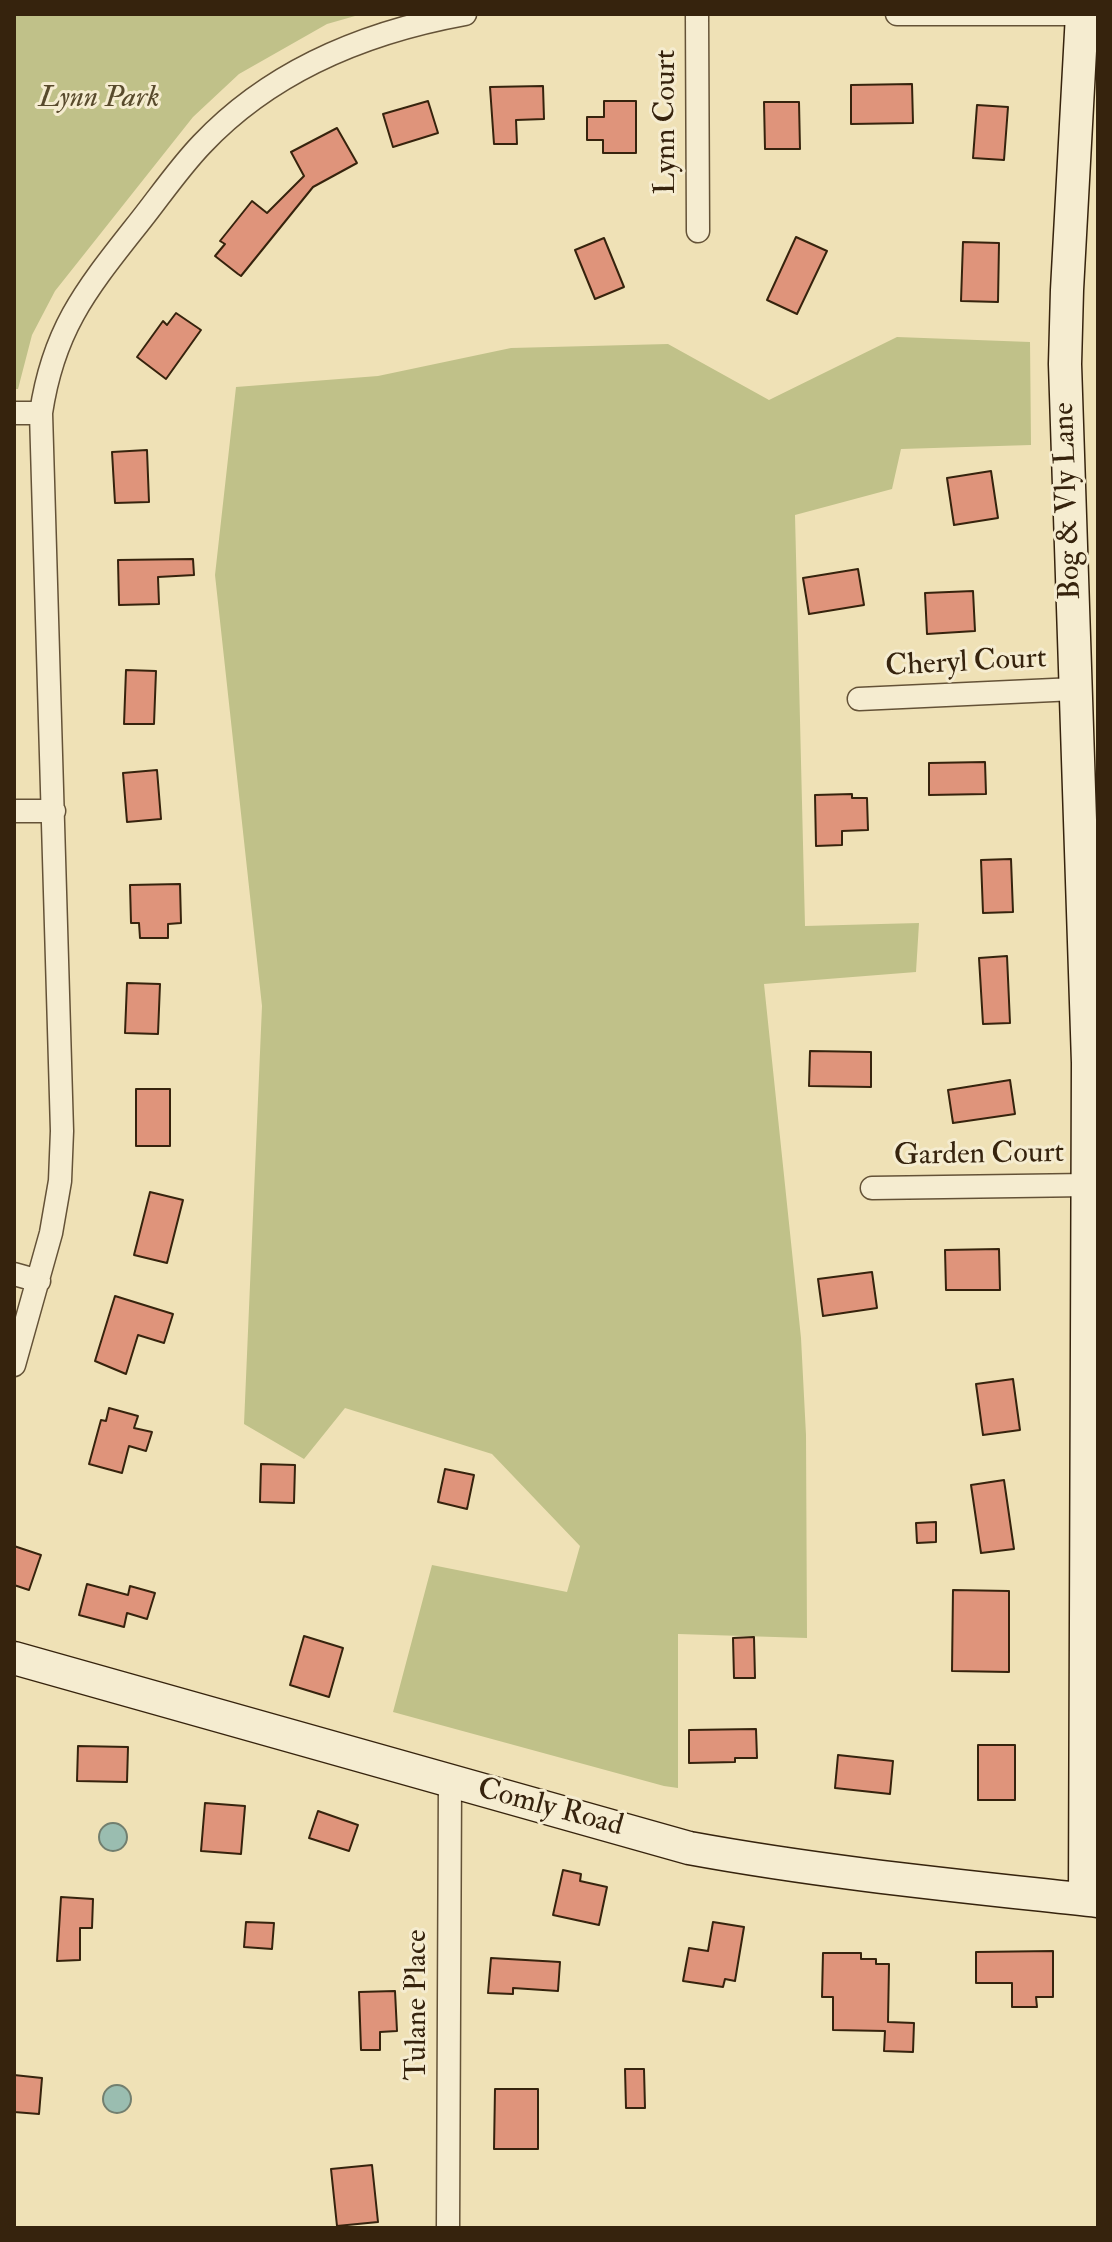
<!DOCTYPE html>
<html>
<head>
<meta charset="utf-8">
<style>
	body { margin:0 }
	#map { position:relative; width:1112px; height:2242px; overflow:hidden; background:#efe1b6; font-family:"IM FELL Double Pica",serif }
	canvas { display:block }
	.frame { position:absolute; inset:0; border:16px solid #36230d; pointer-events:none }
</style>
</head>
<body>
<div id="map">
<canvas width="1112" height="2242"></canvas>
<div class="frame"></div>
</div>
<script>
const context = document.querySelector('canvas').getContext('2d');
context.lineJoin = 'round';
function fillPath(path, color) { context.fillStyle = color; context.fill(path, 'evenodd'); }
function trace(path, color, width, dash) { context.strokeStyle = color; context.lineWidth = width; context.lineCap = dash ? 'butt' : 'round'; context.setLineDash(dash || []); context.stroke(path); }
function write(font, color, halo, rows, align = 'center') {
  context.font = font + ' "IM FELL Double Pica",serif'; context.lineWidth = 6; context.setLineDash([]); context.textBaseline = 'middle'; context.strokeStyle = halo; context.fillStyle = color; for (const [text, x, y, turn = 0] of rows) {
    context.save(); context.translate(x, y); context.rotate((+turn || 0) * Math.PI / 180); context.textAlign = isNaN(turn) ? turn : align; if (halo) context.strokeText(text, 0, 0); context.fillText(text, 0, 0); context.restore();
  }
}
const green = new Path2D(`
	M14,14H362L327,24L239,74L193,117L55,291L32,335L18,389H14Z
	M897,337L1030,342L1031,445L901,449L892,489L795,515L805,926L919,923L916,972L764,984L801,1338L806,1435L807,1638L678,1634V1788L664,1786L393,1712L432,1565L567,1592L580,1546L492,1454L345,1408L304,1459L244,1424L262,1006L215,575L236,387L378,376L511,348L668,344L769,400Z`);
const water = new Path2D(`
	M99 1837a14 14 0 1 1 28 0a14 14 0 1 1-28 0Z
	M103 2099a14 14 0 1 1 28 0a14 14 0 1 1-28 0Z`);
const building = new Path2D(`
	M912,84L913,123L851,124V85Z
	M543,86L544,119L516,120L517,144H494L490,87Z
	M428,101L438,133L393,147L383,114Z
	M604,101H636V153H603V140H587V117H604Z
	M764,102H799L800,149H765Z
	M977,105L1008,107L1004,160L973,158Z
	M337,128L357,163L313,187L241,276L238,274L215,256L225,244L220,241L252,201L267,213L304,176L291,152Z
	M796,237L827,251L797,314L767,300Z
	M604,238L624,287L595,299L575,250Z
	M963,242L999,243L998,302L961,301Z
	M176,313L201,330L166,379L137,357L163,321L167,325Z
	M147,450L149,502L115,503L112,452Z
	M991,471L998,518L954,525L947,478Z
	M193,559L194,575L158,577L159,604L119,605L118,560Z
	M858,569L864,605L809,614L803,578Z
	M973,591L975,631L927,634L925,593Z
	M126,670L156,671L154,724H124Z
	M985,762L986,794L929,795V763Z
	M157,770L161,819L127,822L123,773Z
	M852,794V798H867L868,830L842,831V845L816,846L815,795Z
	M1011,859L1013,912L983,913L981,860Z
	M180,884L181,923L168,924V938H140L139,923H131L130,885Z
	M1007,956L1010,1023L983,1024L979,958Z
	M127,983L160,984L158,1034L125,1033Z
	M810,1051L871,1052V1087L809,1086Z
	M1010,1080L1015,1114L953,1123L948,1090Z
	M136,1089H170V1146H136Z
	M150,1192L183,1200L167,1263L134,1255Z
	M999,1249L1000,1290H946L945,1250Z
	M872,1272L877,1308L823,1316L818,1279Z
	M115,1296L173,1314L164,1343L138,1335L126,1374L95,1361Z
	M1013,1379L1020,1430L983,1435L976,1384Z
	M109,1408L138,1416L134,1428L152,1432L146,1451L129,1446L122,1473L89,1464L101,1420L106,1421Z
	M261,1464L295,1465L294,1503L260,1502Z
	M445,1469L474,1475L467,1509L438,1502Z
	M1004,1480L1014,1549L981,1553L971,1485Z
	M936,1522V1542L917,1543L916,1523Z
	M14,1546L41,1555L29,1590L14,1585Z
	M87,1584L128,1595L130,1586L155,1593L147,1619L127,1613L124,1627L79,1615Z
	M953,1590L1009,1591V1672L952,1671Z
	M304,1636L343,1648L329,1697L290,1685Z
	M754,1637L755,1678H734L733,1638Z
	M756,1729L757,1758H735V1762L689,1763V1730Z
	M978,1745H1015V1800H978Z
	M78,1746L128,1747L127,1782L77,1781Z
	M838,1755L893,1761L890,1794L835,1788Z
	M205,1803L245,1806L241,1854L201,1851Z
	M318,1811L358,1825L349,1851L309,1838Z
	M563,1870L581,1874L580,1881L607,1887L599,1925L553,1915Z
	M61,1897L93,1899L92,1928H80V1960L57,1961Z
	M246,1922L274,1923L272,1949L244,1947Z
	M713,1922L744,1927L735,1981L725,1979L723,1987L683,1981L689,1948L708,1951Z
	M1053,1951V1997H1036L1037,2007H1012V1983H976V1952Z
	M823,1953H861V1959H876V1964H889L888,2022L914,2023L913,2052L884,2051L885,2031L833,2030V1997H822Z
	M491,1958L560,1962L558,1991L513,1988V1994L488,1993Z
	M395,1991L397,2031L380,2032V2050H361L359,1992Z
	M625,2069H644L645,2108H626Z
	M14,2075L42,2078L39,2114L14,2112Z
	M495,2089H538V2149H494Z
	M372,2165L378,2222L337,2226L331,2169Z`);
const street = new Path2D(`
	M697,14L698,231
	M897,14H1098
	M14,413H41
	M859,699L1075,689
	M14,811H54
	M872,1188L1087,1185
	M14,1274L39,1281
	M14,1365L51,1233L60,1181L62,1131L41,413C53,332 84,292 133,230C156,202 177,170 202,144C272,70 366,32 465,14
	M448,2228L450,1782`);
const secondary = new Path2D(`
	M1082,14L1067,290L1065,364L1088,1063L1085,1899
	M14,1658L689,1848C825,1873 961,1886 1098,1901`);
const parkNames = [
	["Lynn Park",99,100]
];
const streetNames = [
	["Lynn Court",668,122,-90],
	["Bog & Vly Lane",1069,501,-92],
	["Cheryl Court",966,664,-3],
	["Garden Court",979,1156,-1],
	["Comly Road",550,1809,15],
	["Tulane Place",419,2005,-90]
];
fillPath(green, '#c0c189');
fillPath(water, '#9abdb0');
trace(water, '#727f6f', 2);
fillPath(building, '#df947b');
trace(building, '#36230d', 2);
trace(street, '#645237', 25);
trace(secondary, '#36230d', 35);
trace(street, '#f5ecd0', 22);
trace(secondary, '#f5ecd0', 32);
write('italic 30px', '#584a2c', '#f5ecd0', parkNames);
write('30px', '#36230d', '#f5ecd0', streetNames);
</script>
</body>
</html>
